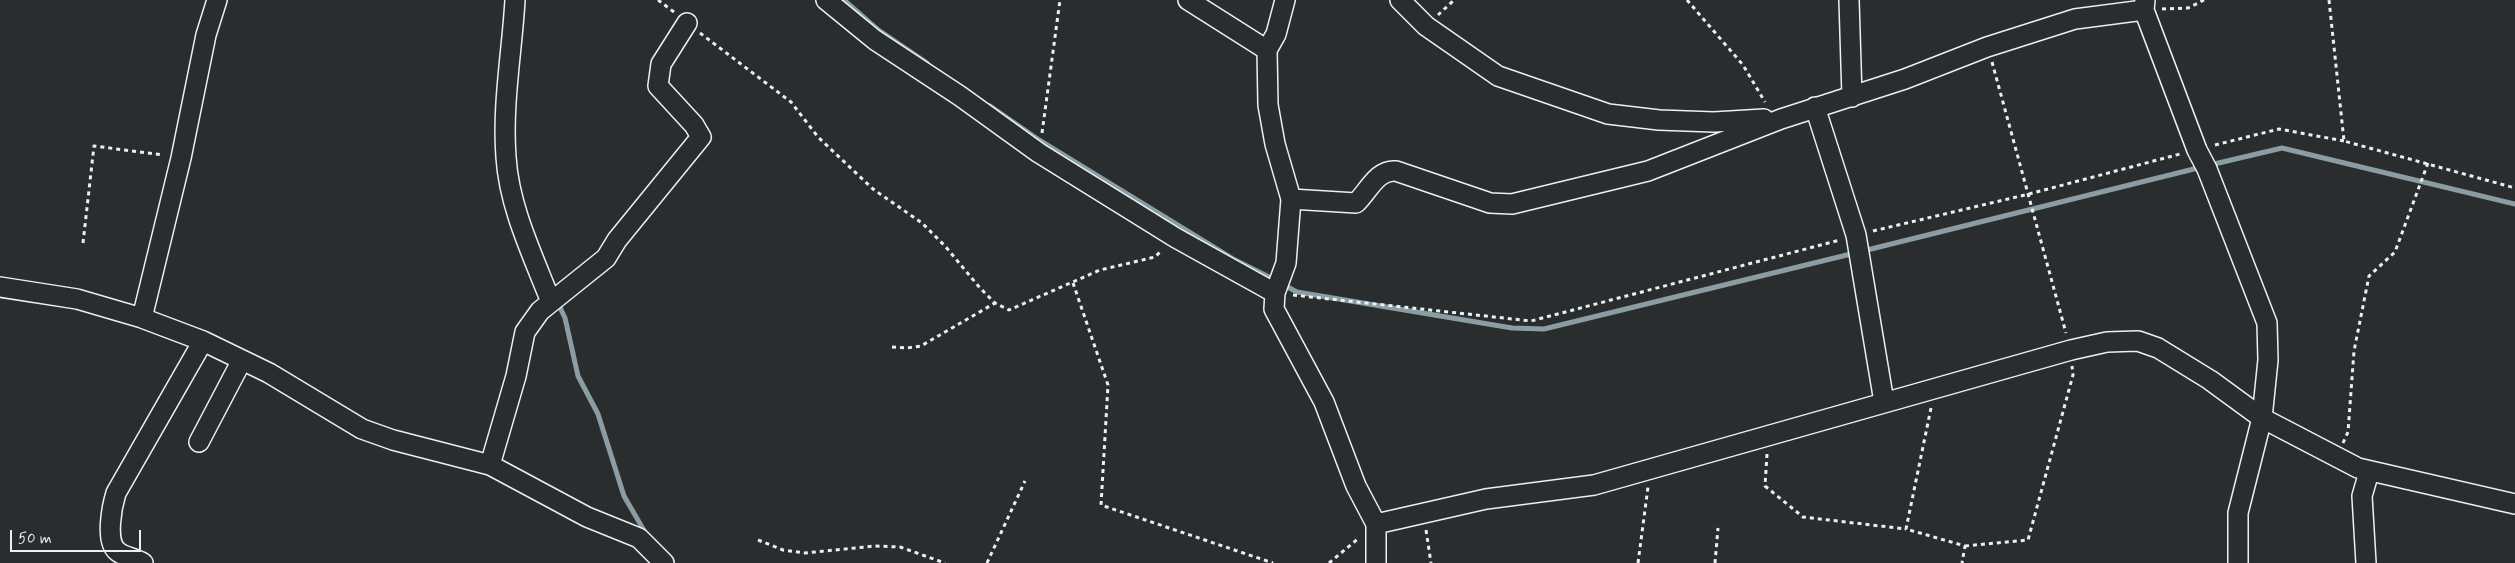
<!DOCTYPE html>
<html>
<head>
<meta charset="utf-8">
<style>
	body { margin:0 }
	#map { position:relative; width:2515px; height:563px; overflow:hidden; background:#2a2d2e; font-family:Mynerve,sans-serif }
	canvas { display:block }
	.scale { position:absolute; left:10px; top:530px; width:131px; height:22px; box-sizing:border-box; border:2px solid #e8f1f8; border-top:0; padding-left:6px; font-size:15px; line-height:18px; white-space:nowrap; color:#e8f1f8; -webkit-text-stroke:4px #2a2d2e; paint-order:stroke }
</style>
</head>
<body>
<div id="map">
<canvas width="2515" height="563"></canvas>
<div class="scale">50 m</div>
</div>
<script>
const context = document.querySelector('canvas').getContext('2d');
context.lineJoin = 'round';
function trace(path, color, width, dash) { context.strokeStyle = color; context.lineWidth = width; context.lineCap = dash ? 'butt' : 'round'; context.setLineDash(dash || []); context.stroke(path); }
const stream = new Path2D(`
	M844,0L877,29L927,63
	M990,106L1039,140L1233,259L1275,280
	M2210,165L2282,148L2515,204
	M1863,251L2202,167
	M1282,284L1297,292L1512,328L1544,329L1855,253
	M558,303L565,318L578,376L598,414L624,496L646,534`);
const path = new Path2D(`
	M658,0L674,12
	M1687,0L1743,65L1765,102
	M2329,0L2344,141L2515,188
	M2162,9L2188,8L2204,0
	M1438,15L1454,0
	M700,33L791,102L818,137L873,189L922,223L945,246L980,288L995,303L1009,310L1100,270L1155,257L1162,250
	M1992,62L2066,333
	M1042,133L1060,0
	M2215,145L2279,129L2344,141
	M1873,231L2029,194L2180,154
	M83,243L94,146L163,155
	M1073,283L1108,385L1101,505L1273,563
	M1293,295L1531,321L1840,240
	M892,347L907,348L921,346L995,303
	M1931,408L1906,529L1965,546L1962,563
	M2343,443L2348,432L2354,351L2369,276L2395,252L2428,163
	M1767,454L1765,486L1803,517L1906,529
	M1426,530L1431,563
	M758,540L783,550L805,553L875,546L900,547L945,563
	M1965,546L2028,540L2073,375L2072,366
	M987,563L1025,481
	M1329,563L1359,538
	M1638,563L1648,487
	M1715,563L1718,528`);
const minor = new Path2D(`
	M515,0C512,52 502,105 506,157C509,207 533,256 551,302
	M826,0L875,40L960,96L1039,153L1176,238L1275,293
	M1188,0L1267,50
	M1285,0L1276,34L1267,50L1268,105L1275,144L1291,199L1286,263L1275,293L1274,309L1324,402L1356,486L1376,524V563
	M1400,0L1426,26L1498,76L1608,114L1659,120L1714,122L1764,119
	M1849,0L1852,97
	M2145,0L2144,10L2197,150L2207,169L2267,323L2268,360L2262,418L2238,513V563
	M1815,107L1856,235L1884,402
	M1291,199L1356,203C1368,192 1377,169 1396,171L1490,203L1512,204L1648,171L1781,119L1905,79L1987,47L2075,19L2144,10
	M0,287L77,299L142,318L203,341L269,373L362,429L393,440L490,465L587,517L639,538L664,563
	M142,318L181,158L206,35L217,0
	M199,442L242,360
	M490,465L516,376L525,332L540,311L606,258L617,240L701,137L694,125L658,86L661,64L687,23
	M1376,524L1486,499L1594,485L2071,350L2107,342L2138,341L2158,348L2210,380L2262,418L2358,468L2515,504
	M143,563C135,558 123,557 117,551C105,541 112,506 116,493L203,341
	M2366,563L2362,496L2369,472`);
trace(stream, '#889ea3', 5);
trace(minor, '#e8f1f8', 22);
trace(path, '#e8f1f8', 3, [4, 4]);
trace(minor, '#2a2d2e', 19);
</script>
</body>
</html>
